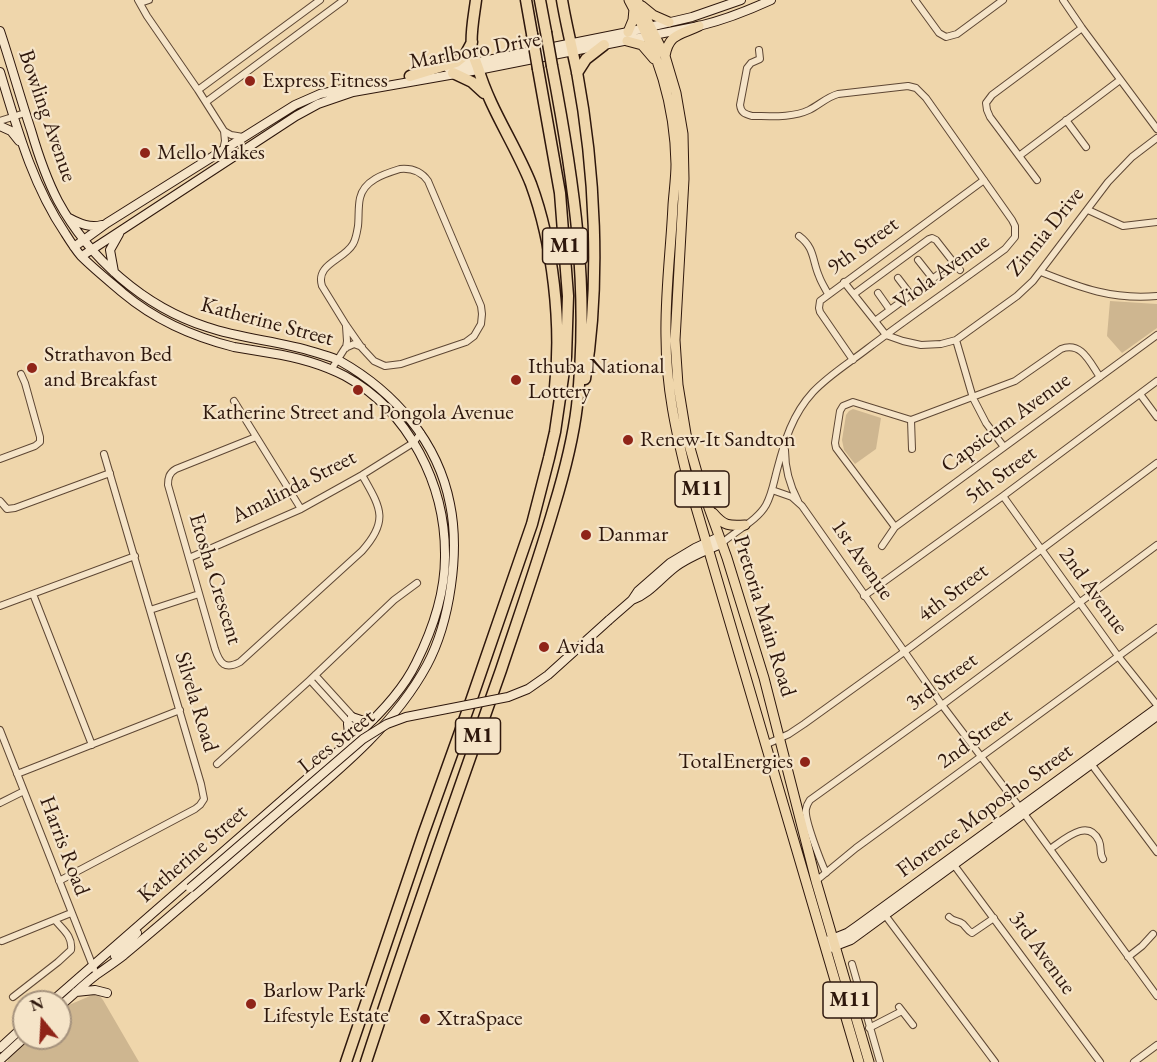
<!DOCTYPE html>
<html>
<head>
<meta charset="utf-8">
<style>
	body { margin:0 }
	#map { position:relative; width:1157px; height:1062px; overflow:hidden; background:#efd6ab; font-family:"EB Garamond",serif }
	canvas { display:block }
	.north { position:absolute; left:12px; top:990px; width:60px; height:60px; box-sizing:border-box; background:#f5e4c8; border:2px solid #a5927d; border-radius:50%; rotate:342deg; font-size:16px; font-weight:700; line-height:24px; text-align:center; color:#2e170c }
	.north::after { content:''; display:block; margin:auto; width:21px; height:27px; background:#8f2418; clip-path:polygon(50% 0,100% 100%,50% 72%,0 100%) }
</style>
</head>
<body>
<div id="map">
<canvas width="1157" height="1062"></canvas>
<div class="north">N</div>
</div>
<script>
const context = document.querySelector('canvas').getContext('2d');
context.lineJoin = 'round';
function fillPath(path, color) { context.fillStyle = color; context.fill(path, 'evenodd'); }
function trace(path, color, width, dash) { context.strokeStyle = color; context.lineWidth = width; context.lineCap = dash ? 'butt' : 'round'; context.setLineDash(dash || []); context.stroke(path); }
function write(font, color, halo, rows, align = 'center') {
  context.font = font + ' "EB Garamond",serif'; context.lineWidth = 4.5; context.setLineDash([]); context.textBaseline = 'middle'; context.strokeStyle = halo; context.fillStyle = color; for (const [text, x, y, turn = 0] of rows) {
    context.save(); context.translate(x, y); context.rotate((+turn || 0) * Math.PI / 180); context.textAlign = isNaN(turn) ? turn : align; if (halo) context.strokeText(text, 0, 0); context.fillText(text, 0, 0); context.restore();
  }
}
const green = new Path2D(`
	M1110,301L1157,304V328L1122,353L1107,336Z
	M853,409L881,418L876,449L855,464L844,450L842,440L846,415L849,411Z
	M97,993L103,1000L139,1062H7L13,1051L29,1038H60V1012L69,1005Z`);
const street = new Path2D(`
	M138,0L147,16L198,90L224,131L225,141L223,150
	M915,0L939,33L946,37L957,34L1003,0
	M1063,0L1082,28L1157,129
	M140,3L149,0
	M198,90L320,0
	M206,102L344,0
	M1066,120L1086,147
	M0,121L25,113
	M224,131L231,135L243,137
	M1019,156L1120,80
	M400,169C411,168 421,171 428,181L481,306L482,314L481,324L474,336L466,342L401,364L385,366L374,361L362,348L346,325L322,286C315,264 344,260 353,244C356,239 357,232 358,226C359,217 358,207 360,198C364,180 384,174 400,169Z
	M1037,180L990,117L987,110L986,103L992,95L1082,28
	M1088,210L1123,226L1157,222
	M799,236C815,248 812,260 819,276C821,282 825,288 828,294
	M918,260L933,279
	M1041,272C1081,288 1113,300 1157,296
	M898,278L911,295
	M844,282L886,335L903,341L921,345L941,344L956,340L1017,296L1033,281L1108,182L1132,157L1157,138
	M878,293L890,310
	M854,294L929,239L932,238L936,240L954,263
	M875,321L954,263L960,270
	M956,340L973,398L986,423L1004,447
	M346,348L347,341L346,326
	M853,360L820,312L819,308L820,301L984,180
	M331,370L345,348L354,344L362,347
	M1140,394L1157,417
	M234,401L301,509
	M911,420L912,449
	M256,437L176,469C169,473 168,478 168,485L215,649C220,664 225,670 240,662L362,551C390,520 380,507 362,475
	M785,450C785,469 789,484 798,501
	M0,459L35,446L40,442V437L25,383L21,374
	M772,490L792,497L802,506L942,705L1020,808L1157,996
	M1003,496L1118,656L1157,705
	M0,501L7,509L15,508L110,473
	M895,527L836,448L835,443L840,411L843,406L853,402L911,420L1015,381L1061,349C1082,341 1090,363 1100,377
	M721,544C735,531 757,521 766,505C772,494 774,481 777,470C785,440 792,415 813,392C829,375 849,363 867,349C912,315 959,283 1005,249L1015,237V226L1012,220L926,98L916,88L908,86L838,94C827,97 819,105 809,110C792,118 770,116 752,116C745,114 741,113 740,105L747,68L751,63L760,59L759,50
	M882,546L895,527L1157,335
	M189,558L301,509L362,475L413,443L421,433
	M33,594L92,745
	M864,596L1003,496L1157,381
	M0,606L135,556
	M150,610L199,594
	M315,675L365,730
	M310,680L360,735
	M0,730L94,969
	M765,745L789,734L804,724L904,652L1157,463
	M217,764L310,680L394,600L417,583
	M1092,765L1157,852
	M17,774L180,710
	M0,803L24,791
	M1050,849C1064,840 1088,817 1099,841C1102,848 1099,853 1103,859
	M954,865L1100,1062
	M826,873C821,862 804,819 806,809C807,804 808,803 810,800L942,705L1157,545
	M59,881L195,809L200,805L204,799L201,784L104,454
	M816,881L856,848L1157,628
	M885,915L995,1062
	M949,917C954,922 958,920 963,924C966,927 968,931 972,933L994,918
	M2,941L71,913
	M1128,957L1142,946L1153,934
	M852,964L880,1062
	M13,997L58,962L71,950C73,936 62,929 55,920
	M899,1007L913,1025
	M869,1028L902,1011
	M1134,1062L1157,1045`);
const secondary = new Path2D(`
	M0,31C11,64 20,97 31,130C38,154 46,178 58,201C89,258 144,307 207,327C242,339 279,341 314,352C323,355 332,357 340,361C395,392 438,442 450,504C460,552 450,622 427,665C394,726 338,771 286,815C233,862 179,909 124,955C115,962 106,968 96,975C84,984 72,996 60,1006
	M448,68L628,32L692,17L741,0
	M0,72C17,128 32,184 65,233C70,241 75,249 81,256C94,269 109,281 123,293C154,319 194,337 234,347C246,349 258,351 270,353C296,357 322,364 345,376C409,411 446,485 445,557C445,594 432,631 416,663C403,690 380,714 358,734L51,1002
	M0,126L11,131L19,141
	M69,218C80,224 90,228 102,225
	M74,247L107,223L295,105L320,94L356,86
	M82,256L296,116L318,104L353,92L478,70L699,26C724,20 747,11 771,0
	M114,272L110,250L119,234
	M632,600C649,594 660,579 674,568C688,557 705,551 721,544
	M609,620L632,600L638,591L670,563L695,548L719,537
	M352,717L364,721L371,719
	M344,743L349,734L348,724
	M827,941L847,933L857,926L1157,708
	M830,948L851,940L862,932L1157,716
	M115,956L137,933
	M76,992L95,990L107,993
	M0,1048L24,1026
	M0,1060L24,1038`);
const primary = new Path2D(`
	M629,0C658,52 675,104 676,164C676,178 674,191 673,205C671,249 665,293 666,337C666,386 676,432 688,480L859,1062
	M637,0L665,56L676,93L683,134L684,179L675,340L678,385L686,434L700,483L727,558L764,678L816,881L869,1062
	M642,6L653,15L669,22
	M628,32L633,20L634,9
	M627,41L642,45L654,59
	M665,56C669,33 681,35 699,26
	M713,513C724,526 729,526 745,525`);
const highway = new Path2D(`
	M476,0C474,16 470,34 472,50C473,56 476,62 478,68C490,109 515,144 531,184C553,244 562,324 555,387
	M526,0L532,34
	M540,0L546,32
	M562,0C566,24 572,48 577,72C595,169 601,282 585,379
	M453,73L472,82L484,93
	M577,73L586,59L604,45
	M410,76L456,62L465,55L472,42
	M346,1062L423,835L471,701L532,524L549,458L555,432L566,357L568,296L560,193L538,69
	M366,1062C409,931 455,800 501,670C519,616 538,562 554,507C564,474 573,440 577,406C590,289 574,181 552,66`);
const secondaryBridge = new Path2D(`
	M190,888L363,739L387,724L406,717L508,697L528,689L548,675L609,620`);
const highwayBridge = new Path2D(`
	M546,32L552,66
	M532,34L538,69`);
const markers = [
	[250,81,6,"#8f2418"],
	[145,153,6,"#8f2418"],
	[32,368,6,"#8f2418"],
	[516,380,6,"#8f2418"],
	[358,390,6,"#8f2418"],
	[628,440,6,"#8f2418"],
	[586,535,6,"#8f2418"],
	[544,647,6,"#8f2418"],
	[805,762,6,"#8f2418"],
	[251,1004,6,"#8f2418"],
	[425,1019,6,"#8f2418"]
];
const shields = [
	[565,246,45],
	[702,489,54],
	[478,736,45],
	[850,1000,54]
];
const shieldNames = [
	["M1",565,246],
	["M11",702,489],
	["M1",478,736],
	["M11",850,1000]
];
const streetNames = [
	["Marlboro Drive",475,51,-10],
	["Bowling Avenue",47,116,71],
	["Zinnia Drive",1046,232,-51],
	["9th Street",863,246,-36],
	["Viola Avenue",942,272,-36],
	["Katherine Street",267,322,15],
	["Capsicum Avenue",1006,423,-36],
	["5th Street",1001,475,-36],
	["Amalinda Street",294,487,-27],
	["1st Avenue",862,560,55],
	["Etosha Crescent",215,579,73],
	["2nd Avenue",1093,591,54],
	["4th Street",953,593,-37],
	["Pretoria Main Road",764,616,73],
	["3rd Street",942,682,-36],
	["Silvela Road",196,702,73],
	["2nd Street",975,739,-36],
	["Lees Street",337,742,-38],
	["Florence Moposho Street",985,811,-36],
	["Harris Road",64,846,69],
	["Katherine Street",193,854,-41],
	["3rd Avenue",1042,953,54]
];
const poiNames = [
	["Express Fitness",262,81],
	["Mello Makes",157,153],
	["Strathavon Bed",44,355],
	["and Breakfast",44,380],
	["Ithuba National",528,367],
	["Lottery",528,392],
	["Katherine Street and Pongola Avenue",358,413,"center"],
	["Renew-It Sandton",640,440],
	["Danmar",598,535],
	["Avida",556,647],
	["TotalEnergies",793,762,"right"],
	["Barlow Park",263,991],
	["Lifestyle Estate",263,1016],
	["XtraSpace",437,1019]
];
fillPath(green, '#ceb690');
trace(street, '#5e4734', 8);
trace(secondary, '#2e170c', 10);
trace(primary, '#2e170c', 11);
trace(highway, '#2e170c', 13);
trace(street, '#f5e4c8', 6);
trace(secondary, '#f5e4c8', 8);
trace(primary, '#efd6ab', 9);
trace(highway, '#efd6ab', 10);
trace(secondaryBridge, '#2e170c', 10, []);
trace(highwayBridge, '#2e170c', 13, []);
trace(secondaryBridge, '#f5e4c8', 8);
trace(highwayBridge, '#efd6ab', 10);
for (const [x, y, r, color] of markers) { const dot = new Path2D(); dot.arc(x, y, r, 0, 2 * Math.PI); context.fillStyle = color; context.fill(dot); trace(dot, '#f5e4c8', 2); }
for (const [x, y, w] of shields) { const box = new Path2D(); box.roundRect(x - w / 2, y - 18, w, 36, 4.5); context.fillStyle = '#f5e4c8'; context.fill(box); trace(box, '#2e170c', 1.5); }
write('bold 21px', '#2e170c', null, shieldNames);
write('22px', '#2e170c', '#f5e4c8', streetNames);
write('22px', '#2e170c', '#f5e4c8', poiNames, 'left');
</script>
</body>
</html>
